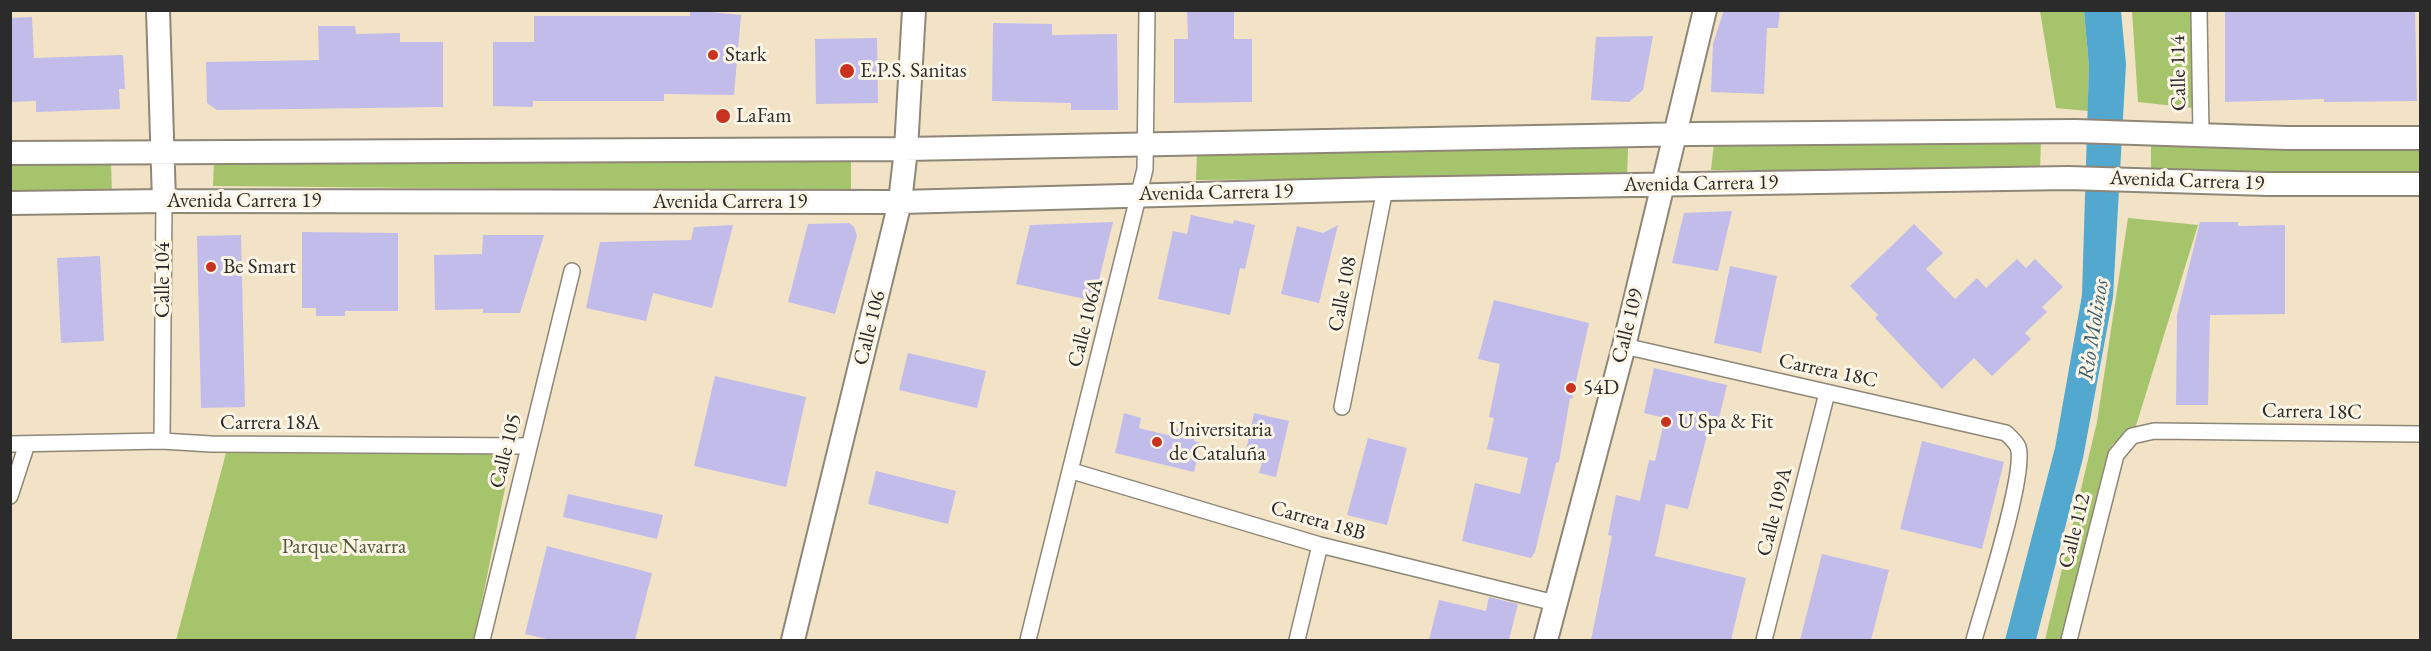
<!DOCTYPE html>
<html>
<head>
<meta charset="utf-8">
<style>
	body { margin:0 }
	#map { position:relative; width:2431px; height:651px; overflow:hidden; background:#f2e3c6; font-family:"EB Garamond",serif }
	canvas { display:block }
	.frame { position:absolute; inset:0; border:12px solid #2b2b2b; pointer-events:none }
</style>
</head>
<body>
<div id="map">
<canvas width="2431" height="651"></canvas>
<div class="frame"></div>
</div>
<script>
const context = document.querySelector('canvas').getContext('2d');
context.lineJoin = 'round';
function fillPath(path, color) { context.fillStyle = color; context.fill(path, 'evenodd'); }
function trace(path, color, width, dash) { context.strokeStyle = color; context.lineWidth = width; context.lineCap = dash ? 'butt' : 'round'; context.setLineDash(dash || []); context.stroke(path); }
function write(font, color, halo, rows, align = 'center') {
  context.font = font + ' "EB Garamond",serif'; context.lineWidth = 6; context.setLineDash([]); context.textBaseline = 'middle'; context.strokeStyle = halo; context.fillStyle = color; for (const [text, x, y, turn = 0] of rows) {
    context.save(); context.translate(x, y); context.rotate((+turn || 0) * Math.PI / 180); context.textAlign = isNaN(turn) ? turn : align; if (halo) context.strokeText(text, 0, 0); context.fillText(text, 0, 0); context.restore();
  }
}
const green = new Path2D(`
	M2040,11H2084L2089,66L2088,111L2056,108Z
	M2132,11H2192L2193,108L2138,102Z
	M2041,141L2040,170H1711L1714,143Z
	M2151,145L2312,149L2420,148V177L2151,171Z
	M1628,148L1627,176L1196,180L1197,153Z
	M851,160V192L213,186L214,161Z
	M111,162L112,194H11L10,163Z
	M2128,218L2198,225L2135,429L2112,445L2068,640H2045L2097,422Z
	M226,453L512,454L474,640H176Z`);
const water = new Path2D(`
	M2084,11H2121L2126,64L2113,297L2083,458L2036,640H2005L2055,448L2082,295L2089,66Z`);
const building = new Path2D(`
	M690,10L741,15L734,95L664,94V101H533V107L493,106V42H534V16H690Z
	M1187,10H1234V39H1252V102L1174,103V39H1188Z
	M1724,10H1780L1778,28H1767L1764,94L1711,92L1713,44Z
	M2225,10H2415L2417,101L2324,102V99L2225,102Z
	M32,17L34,58L123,55L125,89H119L120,109L36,112V101L10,102V18Z
	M993,23L1052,24V35L1117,34L1118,110H1071V103L992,101Z
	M318,26H355L356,34L400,33V42H443V107L217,110L207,103L206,62L319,60Z
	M1653,36L1643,90L1629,102L1591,100L1596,37Z
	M877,38L878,103L816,104L815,39Z
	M1732,211L1718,271L1672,263L1684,213Z
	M1191,215L1233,224L1234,220L1255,225L1245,269L1240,268L1230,315L1158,299L1173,231L1187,234Z
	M1113,222L1094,301L1016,284L1030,225Z
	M2200,222H2238V226L2285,225V314L2210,315L2208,405H2176L2177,315Z
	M849,223L854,227L857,236L835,314L788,302L808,224Z
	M1914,224L1943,253L1926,269L1955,299L1977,278L1986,288L2017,259L2026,268L2035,259L2063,287L2042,307L2047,312L2025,333L2031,339L1992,376L1974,358L1942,389L1875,318L1878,315L1850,286Z
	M733,225L712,308L653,293L646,321L586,308L600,242L691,240L694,227Z
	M1338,225L1319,303L1281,294L1297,226L1323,233Z
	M302,232L398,233V311H345V316H316V308H302Z
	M241,235L245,407L201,408L197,236Z
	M483,235H544L520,313H483V309L435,310L434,255L482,254Z
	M100,256L104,341L61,343L57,258Z
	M1730,266L1777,276L1761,353L1714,343Z
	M1494,300L1589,323L1572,399L1570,398L1559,462L1556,463L1535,552L1531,558L1462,541L1475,483L1520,494L1528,458L1487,449L1494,418L1489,417L1500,364L1478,359Z
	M908,353L986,371L977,408L899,390Z
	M1654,368L1727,385L1718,422L1711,420L1688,509L1666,504L1655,556L1746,578L1731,640H1591L1612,536L1608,535L1616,495L1640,501L1649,460L1655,461L1665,418L1644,413Z
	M715,376L806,397L786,487L694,466Z
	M1124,413L1141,418L1139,428L1175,437L1177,428L1196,433L1194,441L1201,443L1194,472L1115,453Z
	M1254,413L1289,421L1276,477L1259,473L1263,459L1245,455Z
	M1368,438L1407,448L1387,525L1347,515Z
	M1922,441L2004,462L1982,549L1900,529Z
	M876,471L956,491L948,524L868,504Z
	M568,494L663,515L657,539L563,517Z
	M547,546L652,573L635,640H551L525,634Z
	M1822,554L1889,570L1871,640H1800Z
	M1489,597L1518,604L1509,640H1429L1439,600L1486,611Z`);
const street = new Path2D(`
	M2199,10L2201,135
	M1624,346L2006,433C2010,437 2016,442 2018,447C2027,472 1983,607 1974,640
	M1342,407L1385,189
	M162,441L164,201
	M10,444L162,441L211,444L529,446
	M1072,471L1320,545L1555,603
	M10,496L27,444
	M482,640L572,271
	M1028,640L1145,169L1147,10
	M1297,640L1320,545
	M1764,640L1827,393
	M2069,640L2116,455L2132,436L2154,431L2420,434`);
const secondary = new Path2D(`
	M158,10L164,201
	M10,153L906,149L1692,134L2075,131L2287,138H2420
	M10,203L164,201L900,202L1385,189L2068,178L2268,184H2420
	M793,640L900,202L906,149L914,10
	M1546,640L1624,346L1705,10`);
const markers = [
	[713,55,6,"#c8321e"],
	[847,71,8,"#c8321e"],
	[723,116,8,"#c8321e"],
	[211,267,6,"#c8321e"],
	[1571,388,6,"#c8321e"],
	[1666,422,6,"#c8321e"],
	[1157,442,6,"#c8321e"]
];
const poiNames = [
	["Stark",725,55],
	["E.P.S. Sanitas",860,71],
	["LaFam",736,116],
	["Be Smart",223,267],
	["54D",1583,388],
	["U Spa & Fit",1678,422],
	["Universitaria",1169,430],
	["de Cataluña",1169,454]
];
const streetNames = [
	["Calle 114",2179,73,-91],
	["Avenida Carrera 19",2187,181,2],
	["Avenida Carrera 19",1701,184,-1],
	["Avenida Carrera 19",1216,193,-1],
	["Avenida Carrera 19",244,201],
	["Avenida Carrera 19",730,202],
	["Calle 104",163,280,-90],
	["Calle 108",1343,294,-79],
	["Calle 106A",1086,323,-76],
	["Calle 109",1628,326,-76],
	["Calle 106",870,328,-76],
	["Carrera 18C",1828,371,12],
	["Carrera 18C",2312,412,1],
	["Carrera 18A",270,423],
	["Calle 105",506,451,-76],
	["Calle 109A",1775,512,-76],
	["Carrera 18B",1318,521,16],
	["Calle 112",2075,531,-76]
];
const parkNames = [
	["Parque Navarra",344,547]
];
const waterNames = [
	["Río Molinos",2094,330,-81]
];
fillPath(green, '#a6c46c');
fillPath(water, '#52a8cf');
fillPath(building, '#c2bceb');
trace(street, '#8e8778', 18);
trace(secondary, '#8e8778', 26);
trace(street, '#fff', 15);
trace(secondary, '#fff', 22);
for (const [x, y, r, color] of markers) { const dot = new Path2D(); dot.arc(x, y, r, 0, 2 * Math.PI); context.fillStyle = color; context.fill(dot); trace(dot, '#fcf5e5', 2); }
write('21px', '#2b2b2b', '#fcf5e5', poiNames, 'left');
write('21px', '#2b2b2b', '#fcf5e5', streetNames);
write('21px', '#50593e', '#fcf5e5', parkNames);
write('italic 22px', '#3b5d6d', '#fcf5e5', waterNames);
</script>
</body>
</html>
